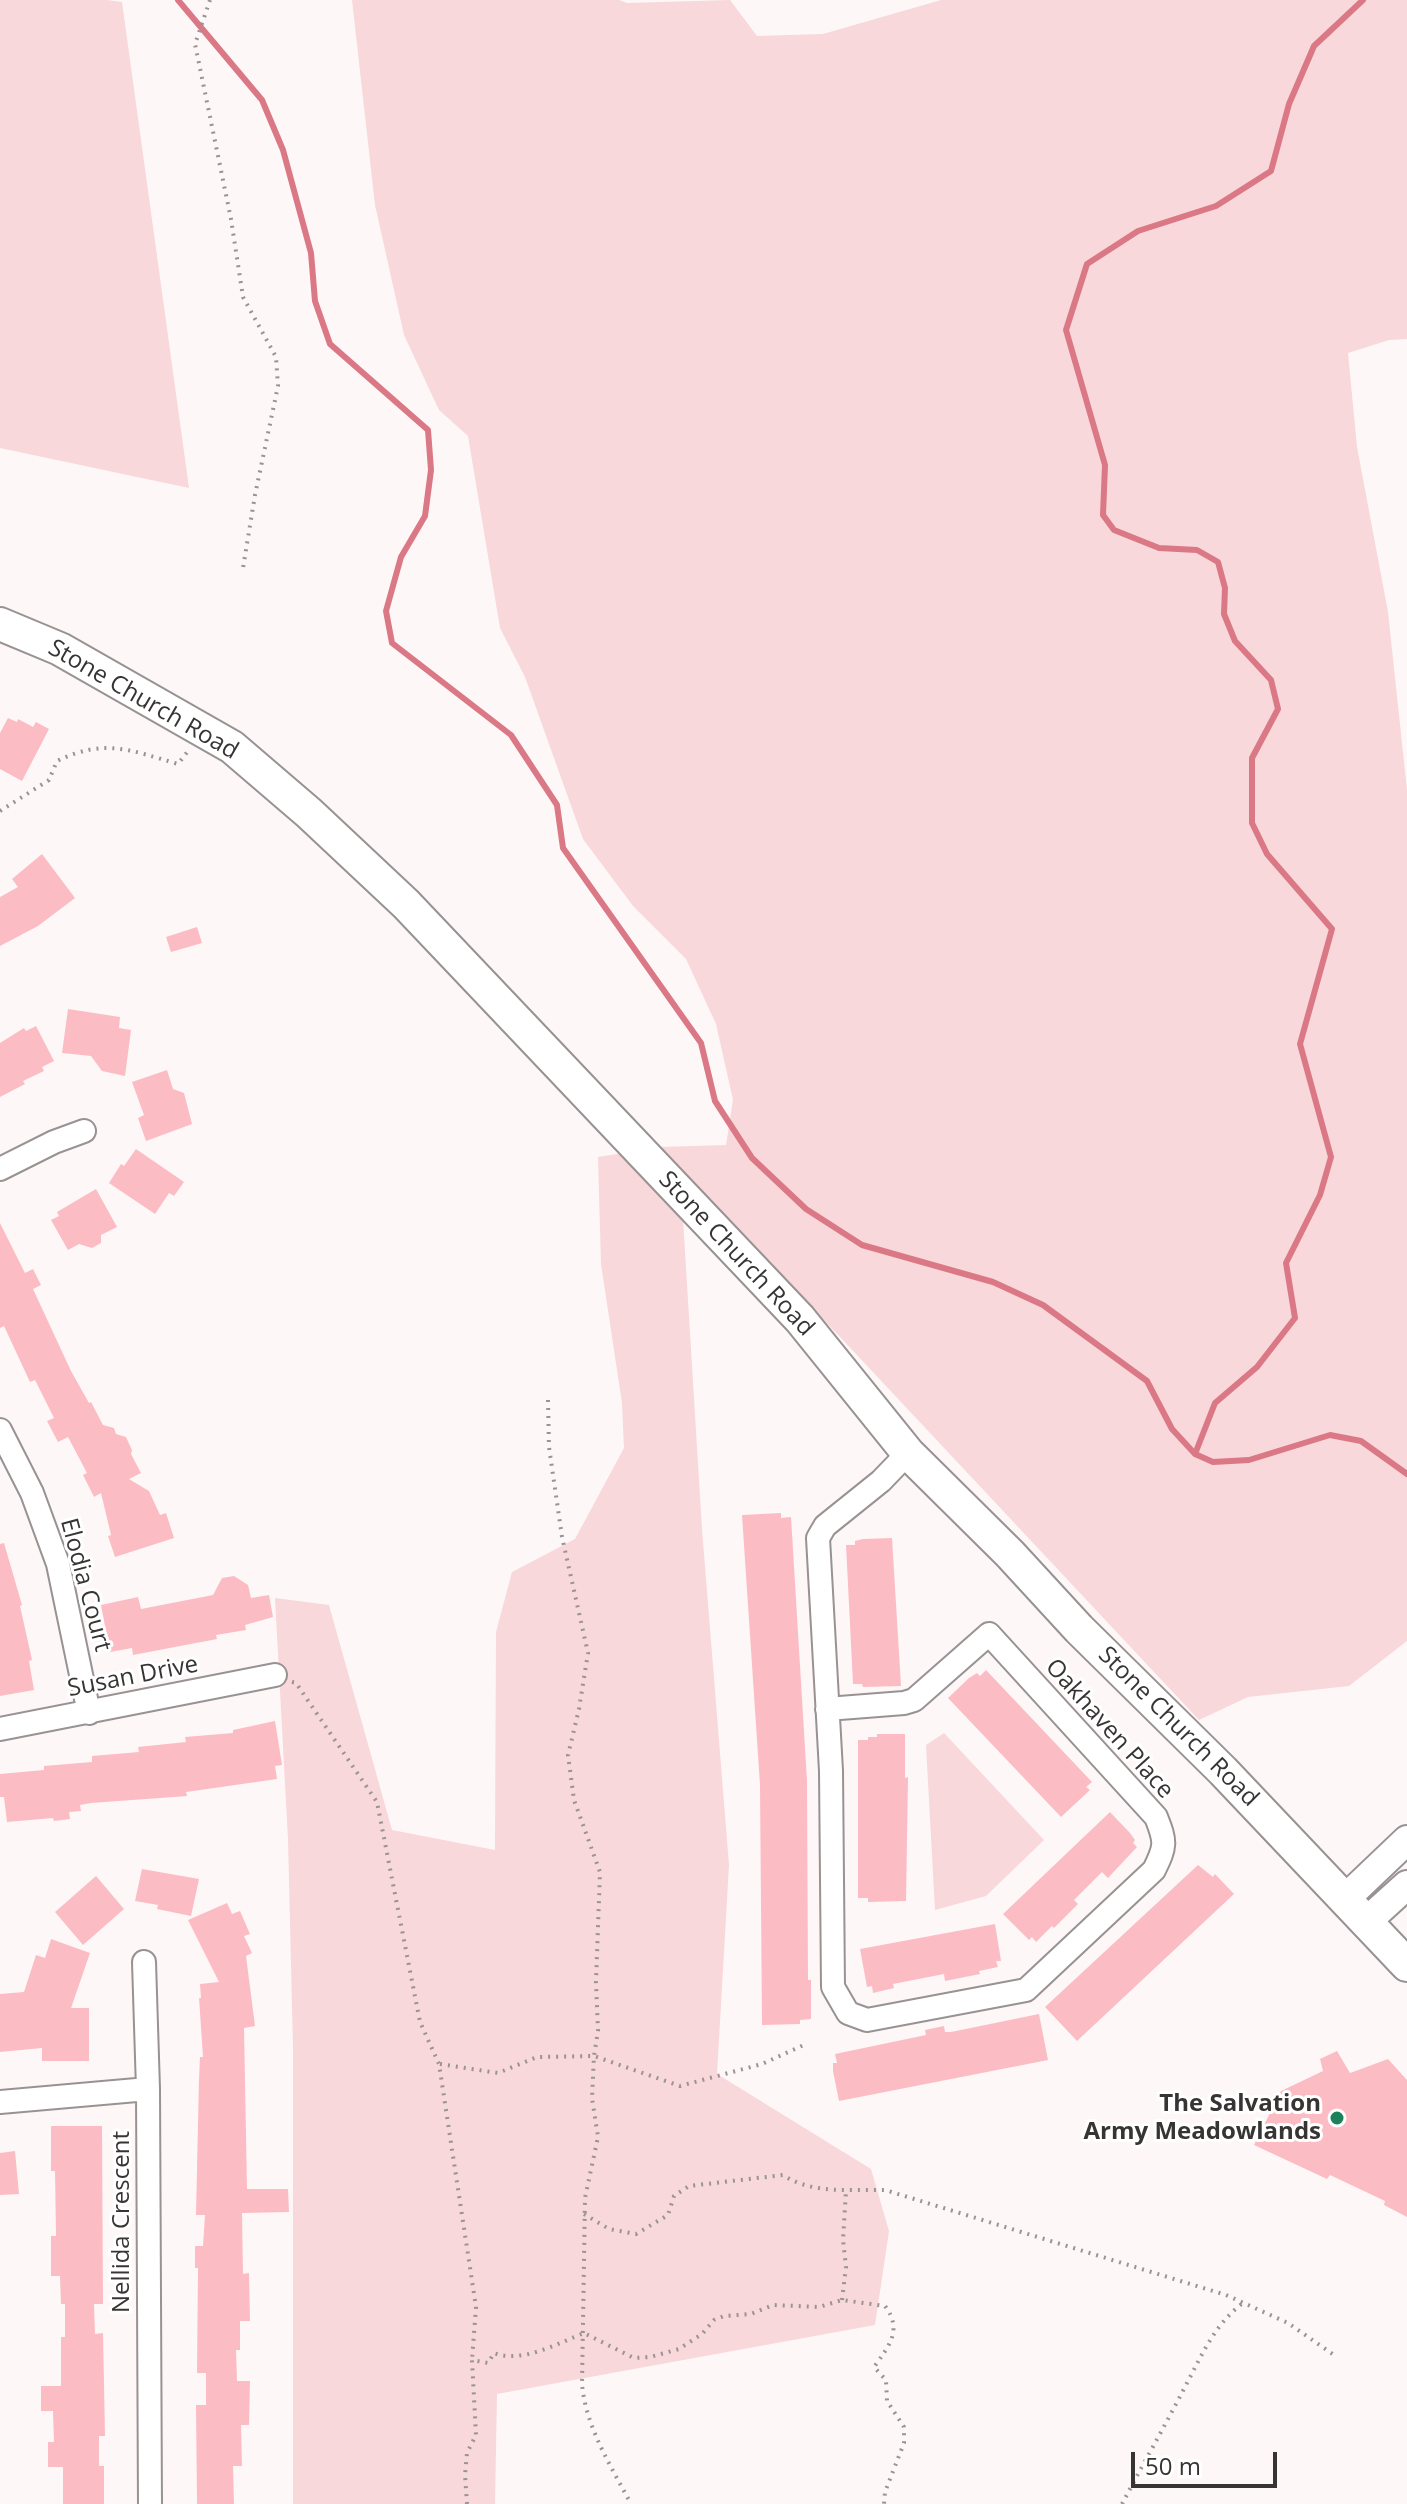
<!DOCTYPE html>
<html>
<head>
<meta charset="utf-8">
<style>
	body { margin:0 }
	#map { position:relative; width:1407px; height:2504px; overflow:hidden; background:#fef7f7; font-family:"Open Sans",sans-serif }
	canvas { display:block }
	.scale { position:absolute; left:1131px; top:2452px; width:146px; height:36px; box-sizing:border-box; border:4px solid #373434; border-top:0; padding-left:10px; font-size:24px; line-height:28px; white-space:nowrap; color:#373434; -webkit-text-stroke:6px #fff; paint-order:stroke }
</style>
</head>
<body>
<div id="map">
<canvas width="1407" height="2504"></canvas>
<div class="scale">50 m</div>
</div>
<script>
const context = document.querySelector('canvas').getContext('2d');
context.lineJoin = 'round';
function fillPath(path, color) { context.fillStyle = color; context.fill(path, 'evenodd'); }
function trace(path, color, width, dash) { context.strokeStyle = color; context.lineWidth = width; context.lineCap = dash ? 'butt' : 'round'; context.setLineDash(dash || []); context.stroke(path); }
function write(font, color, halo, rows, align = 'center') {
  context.font = font + ' "Open Sans",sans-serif'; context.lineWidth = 6; context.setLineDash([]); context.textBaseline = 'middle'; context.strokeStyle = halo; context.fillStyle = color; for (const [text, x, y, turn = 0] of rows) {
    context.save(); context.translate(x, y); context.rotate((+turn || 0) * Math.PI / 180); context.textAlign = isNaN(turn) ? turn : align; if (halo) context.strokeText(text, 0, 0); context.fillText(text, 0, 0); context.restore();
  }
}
const green = new Path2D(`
	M0,0H107L122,2L189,488L0,448Z
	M352,0H619L627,3L730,0L757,36L823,34L941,0H1407V339L1389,340L1348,353L1357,447L1388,612L1407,790V1641L1349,1686L1248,1697L1199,1720L841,1338L680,1170L702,1529L729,1865L717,2074L871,2169L889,2231L875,2325L497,2394L495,2504H293V2048L288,1839L275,1598L329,1605L392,1830L495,1850L496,1632L512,1572L575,1539L624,1448L622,1403L601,1264L598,1157L661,1147L726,1145L733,1100L716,1024L686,959L633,906L583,839L525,677L500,628L468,436L439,410L404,335L375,205Z
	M944,1733L1044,1840L986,1896L935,1910L926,1745Z`);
const stream = new Path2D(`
	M178,0L262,100L283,150L311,253L315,301L330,344L428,430L431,470L425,516L401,557L386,611L392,643L511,735L557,805L563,848L701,1043L715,1101L752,1158L806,1209L862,1245L993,1282L1043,1305L1147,1381L1172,1429L1195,1454L1213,1462L1249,1460L1330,1435L1361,1441L1407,1474
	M1195,1454L1215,1403L1257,1367L1295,1318L1286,1263L1320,1195L1331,1157L1300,1044L1332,929L1267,854L1252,823V758L1278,709L1271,680L1235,641L1224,614L1225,588L1218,562L1197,550L1159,548L1114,530L1103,515L1105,465L1066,330L1087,264L1138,231L1216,206L1271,171L1289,104L1314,46L1363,0`);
const building = new Path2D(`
	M8,718L17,722L18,719L33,727L36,722L49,729L22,781L0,769V733Z
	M42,854L75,898L38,926L0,946V897L18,887L12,879Z
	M197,927L202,943L171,952L166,937Z
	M68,1009L120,1017L119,1028L131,1030L125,1076L102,1071L91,1056L62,1053Z
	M36,1026L54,1061L42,1067L44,1071L23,1081L25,1084L0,1097V1043L24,1028L26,1031Z
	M167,1070L173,1089L184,1093L192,1124L146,1141L138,1118L144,1115L132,1082Z
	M136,1149L184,1182L174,1196L169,1193L155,1214L109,1183L121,1164L124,1166Z
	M96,1189L117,1227L101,1235V1243L92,1248L79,1244L68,1250L51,1220L59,1216L57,1212Z
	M0,1223L25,1273L33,1269L41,1285L33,1289L71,1371L89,1403L91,1402L103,1425L114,1428L116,1434L126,1437L132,1450L131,1454L141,1473L129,1479L149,1491L160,1515L166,1513L174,1538L115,1557L108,1536L111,1535L101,1493L94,1497L83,1475L87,1473L68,1437L58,1442L47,1421L54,1418L35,1380L30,1382L4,1326L0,1328Z
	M781,1513V1518L791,1517L807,1781L808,1980H811V2019L800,2020V2024L762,2025L760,1785L742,1515Z
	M892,1538L901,1686L863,1687L862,1684H853L846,1545H855V1541L863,1539Z
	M4,1543L22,1605L20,1606L32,1660L29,1661L34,1690L0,1696V1544Z
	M234,1576L248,1585L251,1598L269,1595L273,1617L245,1625L246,1630L216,1635L217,1639L133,1655L132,1648L110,1652L101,1605L138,1597L141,1609L213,1595L222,1578Z
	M986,1670L1092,1782L1086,1787L1090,1790L1061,1817L948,1698L969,1678L977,1673L980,1676Z
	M275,1721L282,1765L275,1766L277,1779L186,1792L187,1796L91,1803L80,1805L81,1811L69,1812L70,1819L54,1821L53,1818L7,1822L4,1797H0V1774L44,1770V1766L92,1762V1756L139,1752L138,1747L186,1742L185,1737L233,1733V1730Z
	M877,1734H905V1778L908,1777L906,1901L868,1902V1898H858V1740H868V1737H877Z
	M1110,1812L1130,1833L1135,1840L1133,1843L1137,1847L1108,1878L1102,1872L1074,1900L1078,1904L1054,1928L1052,1926L1036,1942L1032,1937L1029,1940L1003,1914Z
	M1198,1865L1213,1877L1215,1874L1234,1894L1077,2041L1045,2007Z
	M142,1869L199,1879L191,1916L157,1909L158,1905L135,1901Z
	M96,1876L124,1909L83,1945L55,1912Z
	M227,1903L232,1914L240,1911L250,1934L244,1936L252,1953L246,1956L255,2026L244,2028L247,2189H288L289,2212L242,2213L243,2274L249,2273L250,2321H240V2350H236L237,2381H250L249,2425H241L242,2466H233L234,2504H197L196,2405H206V2373H197L198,2268H195V2246H203L205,2215H196L199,2079L200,2057H203L199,1998H201L200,1984L219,1982L188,1920Z
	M995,1924L1001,1961H996L998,1967L979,1971L980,1974L945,1981L944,1974L893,1984L894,1988L873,1993L872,1986L867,1987L860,1949Z
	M51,1939L90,1953L71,2008H89V2061H42V2048L0,2052V1994L24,1992L36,1955L45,1958Z
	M1039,2014L1048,2060L839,2101L833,2071V2063H837L835,2054L926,2035L925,2030L944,2026L945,2032H951Z
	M1337,2051L1350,2073L1388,2059L1407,2080V2217L1384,2205L1385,2201L1330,2175L1327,2179L1254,2145L1281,2091L1323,2071L1320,2059Z
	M51,2126H102L103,2304H94L95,2334L103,2333L105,2436H99V2466H104V2504H63V2467H48V2442H54L53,2411H41V2386H61V2337H65V2304H61L60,2276H51V2236H56L55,2171H51Z
	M15,2151L19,2194L0,2195V2153Z`);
const path = new Path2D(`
	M210,0L195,44L231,219L243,297L276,357L278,386L255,495L243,568
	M0,811L49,780L57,761C104,738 130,750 178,764L188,751
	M548,1400L549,1447L562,1537L588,1653L579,1709L568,1755L574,1800L600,1872L596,1982L598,2031L594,2056L592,2098L598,2137L585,2198L582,2384C586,2428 611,2466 631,2504
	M292,1682L296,1683L377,1802L420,2022L439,2064L476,2307L472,2360
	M440,2064L498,2073L537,2057L594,2056L680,2086L762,2064L806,2044
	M584,2214L609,2229L636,2234L668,2215L674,2196L689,2186L783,2175C814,2195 850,2189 885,2190L1226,2295L1288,2323L1334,2355
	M842,2300L846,2267L843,2240L846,2191
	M467,2504L465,2475L467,2453L476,2435L472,2360L488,2363L494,2353C521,2364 559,2343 584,2333L634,2358L650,2357L679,2349L702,2334L714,2320L724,2316L751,2314L773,2305L819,2307L842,2300L885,2306C903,2330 889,2346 874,2367L886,2380L887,2401L904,2427V2443L885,2492L884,2504
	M1122,2504C1143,2464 1166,2424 1187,2383C1203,2353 1215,2324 1243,2303`);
const minor = new Path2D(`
	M0,1169L54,1142L84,1131
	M0,1430L32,1493L58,1564L89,1713
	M827,1709L904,1703L914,1700L989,1634L1156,1817C1166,1842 1166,1846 1154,1870L1026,1990L867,2020L848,2013L833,1987L831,1771L818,1538L825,1526L881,1481L908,1453
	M0,1729L275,1675
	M144,1962L148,2089L150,2504
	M0,2102L148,2089`);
const tertiary = new Path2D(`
	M1345,1899L1407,1840
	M1366,1922L1407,1885`);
const secondary = new Path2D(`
	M0,624L60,649L232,747L309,813L406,904L800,1319L908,1453L1010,1554L1079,1629L1223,1771L1407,1965`);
const markers = [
	[1337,2118,8,"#1d815b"]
];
const streetNames = [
	["Stone Church Road",143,700,30],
	["Stone Church Road",736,1254,47],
	["Elodia Court",85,1585,75],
	["Susan Drive",133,1677,-11],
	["Stone Church Road",1178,1727,45],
	["Oakhaven Place",1109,1729,48],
	["Nellida Crescent",122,2222,-90]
];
const poiNames = [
	["The Salvation",1321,2104],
	["Army Meadowlands",1321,2132]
];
fillPath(green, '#f8d8da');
trace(stream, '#db7886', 6);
fillPath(building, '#fcbcc3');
trace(minor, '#999293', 26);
trace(tertiary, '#999293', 32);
trace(secondary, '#999293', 36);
trace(path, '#989494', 4, [2, 6]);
trace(minor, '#fff', 22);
trace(tertiary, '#fff', 28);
trace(secondary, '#fff', 32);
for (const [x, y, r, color] of markers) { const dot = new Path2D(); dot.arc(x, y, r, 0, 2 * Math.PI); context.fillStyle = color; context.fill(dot); trace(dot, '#fff', 3); }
write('24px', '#373434', '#fff', streetNames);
write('bold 24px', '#373434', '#fff', poiNames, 'right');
</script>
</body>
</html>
